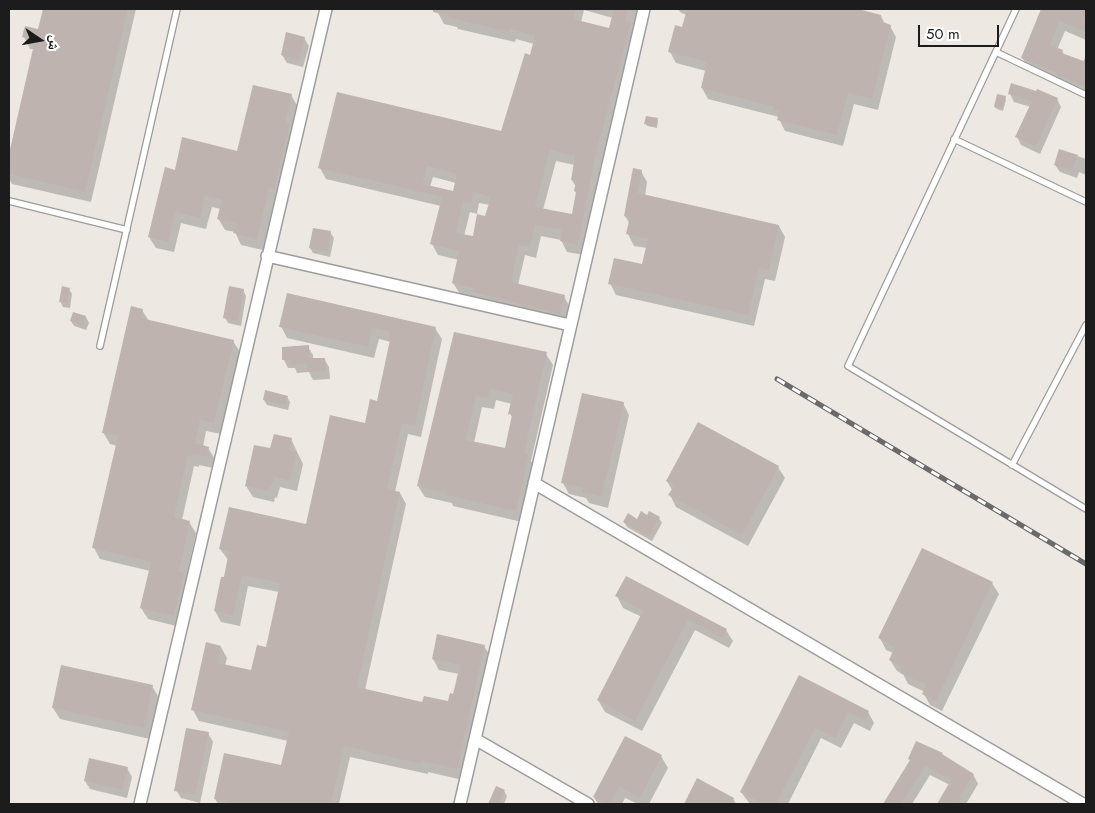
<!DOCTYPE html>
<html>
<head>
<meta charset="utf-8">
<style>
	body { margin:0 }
	#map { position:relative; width:1095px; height:813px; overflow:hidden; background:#ede8e2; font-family:Jost,"Noto Naskh Arabic",sans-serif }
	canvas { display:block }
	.frame { position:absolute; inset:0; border:10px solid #1c1c1c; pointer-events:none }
	.north { position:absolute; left:15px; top:15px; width:50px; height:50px; -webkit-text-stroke:4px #fff; paint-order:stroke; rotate:102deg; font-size:14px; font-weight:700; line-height:20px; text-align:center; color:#1c1c1c }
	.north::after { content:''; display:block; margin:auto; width:18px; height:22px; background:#1c1c1c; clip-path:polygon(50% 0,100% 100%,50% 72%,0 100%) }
	.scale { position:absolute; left:918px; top:25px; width:81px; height:22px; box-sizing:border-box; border:2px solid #1c1c1c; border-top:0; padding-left:6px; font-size:15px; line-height:18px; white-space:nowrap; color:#1c1c1c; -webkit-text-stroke:4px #fff; paint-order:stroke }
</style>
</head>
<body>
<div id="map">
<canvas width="1095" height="813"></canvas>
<div class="frame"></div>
<div class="north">ش</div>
<div class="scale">50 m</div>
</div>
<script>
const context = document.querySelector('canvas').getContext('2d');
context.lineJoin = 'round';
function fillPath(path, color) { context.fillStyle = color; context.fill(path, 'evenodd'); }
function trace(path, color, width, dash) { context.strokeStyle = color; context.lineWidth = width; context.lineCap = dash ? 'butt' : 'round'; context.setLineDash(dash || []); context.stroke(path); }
const shadow = new Path2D(`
	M44,9H136L91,202L12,184L9,178V160L35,49H30L24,37L39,30Z
	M439,9H521L528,12L529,9H636L637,11L633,28L637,35L600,169L584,255L567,252L561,240L541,236L536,258L525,255L518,285L564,296L570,308L566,325L480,304L477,298L460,294L453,283L459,260L438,255L432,244L441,206L326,179L320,168L502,132L531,56L534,44L516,39L515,42L458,29L457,27L444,24L438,13ZM584,10L613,18L609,30L581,22ZM556,161L575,165L572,180L576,187L575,191L577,195L573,215L543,210ZM433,177L456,183L454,193L430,187ZM479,203L490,205L486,218L474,238L464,236L470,212L477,214Z
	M678,9H853L881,16L885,24L890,26L896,37L878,110L854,104L843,146L785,131L779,119V117L708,99L702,88L706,71L676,63L670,52L683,29L687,15L681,13Z
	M1042,9H1086V40L1065,31L1057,50L1062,51L1064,55L1083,62L1086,55V94L1028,68L1022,57Z
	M304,38L309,46L303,67L287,63L282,55Z
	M1010,94L1057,99L1061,107L1040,154L1021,145L1017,137L1031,107L1014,102Z
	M291,95L298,107L280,200L276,199L263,250L241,245L235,232L225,230L218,218L221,209L212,207L206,229L181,223L174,252L156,248L149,237L176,171L238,152Z
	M1005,97L1006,100L1003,111L997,109L995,107Z
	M657,119L658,121L657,128L647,126L646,124Z
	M1060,150L1086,159V175L1079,172L1077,178L1060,172L1055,165Z
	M641,171L647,182L645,196L779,226L785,237L775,281L765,279L754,326L616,295L610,283L643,266L647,248L634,246L628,234L630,224L625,216Z
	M330,232L334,238L330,257L313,253L310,248Z
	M69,289L72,294L70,308L63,307L60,301Z
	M243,290L246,296L241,326L228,323L225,318Z
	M142,310L149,321L233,341L240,352L221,434L206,431L203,447L208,448L215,459L213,468L199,465V467L194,466L182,520L189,522L196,533L186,578L190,585L180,627L148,619L141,608L150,571L100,559L94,548L117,446L110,444L103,432Z
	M86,317L89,323L86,330L74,326L71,321Z
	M281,326L435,328L442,339L421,437L408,434L395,492L400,493L406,504L365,690L423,703H449L454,695L459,674L439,670L433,659L484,646L491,657L463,780L428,772V774L350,757L339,804H218L215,799L282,767L288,741L199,721L193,710L221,647L227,658L225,666L252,672L267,649L279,592L248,586L240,626L221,622L215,611L229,561L220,549L307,525L378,402L391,342L379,339L374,358L287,338Z
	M455,333L546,354L553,365L531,461L535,466L522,522L453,506L452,503L425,497L418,486ZM496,400L512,404L510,413L513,419L506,450L474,443L482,407L494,409Z
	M308,347L313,355V359H324L329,367L330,379L313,380L309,372L297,373L295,368H288L284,360Z
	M287,397L290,402L288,410L267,405L264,400Z
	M623,403L629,415L608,508L589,503L586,498L569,494L563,483Z
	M291,439L303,464L297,491L280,487L277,498L275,497L274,502L253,497L246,486L271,450Z
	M778,467L785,478L748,546L676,507L670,495L672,490L667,481Z
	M647,516L659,518L662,523L652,541L627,527L624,522L638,520Z
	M992,583L999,594L942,711L930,705L924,694L925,692L908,684L903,674L897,671L890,660L893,653L886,650L880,638Z
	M617,596L726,630L733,641L729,648L695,630L642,731L605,712L598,700L642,617L623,608Z
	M800,677L868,712L874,723L870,731L854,723L841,748L821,738L788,804H750L741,792Z
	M152,686L159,698L150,739L60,719L53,708Z
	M208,733L213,742L200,803L181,798L176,790Z
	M626,737L661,756L668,768L649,804H638L625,798L622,804H598L594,797Z
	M942,754L944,757L973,774L978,784L966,804H938L950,785L930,775L912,804H885L911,762Z
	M127,768L132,777L127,798L90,789L85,781Z
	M697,779L733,798L736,804H685Z
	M497,788L504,791L507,796L504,804H490Z`);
const building = new Path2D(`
	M43,9H128L85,192L9,174V154L35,40L22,37L25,26L38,29Z
	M433,9H576L573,19L609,28L614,9H629L625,21L631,23L595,157L578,245L560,241L562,230L535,225L530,247L519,245L511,282L565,295L560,314L472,292L473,288L452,283L459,251L430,244L442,197L318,168L337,92L501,131L525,53L530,55L535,36L510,29L509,32L450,18L451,16L433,12ZM550,150L575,156L571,180L576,181L574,191L576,192L572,214L535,207ZM427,166L457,174L453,191L423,184ZM473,192L491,197L485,216L477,214L473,236L456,233L463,201L471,203Z
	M687,9H858L881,15L880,21L891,25L872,99L848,93L837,135L777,120L780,111L774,110V107L701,88L707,62L668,52L675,25L682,27Z
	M1041,9H1086V32L1059,21L1050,45L1063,50L1062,53L1086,62V87L1056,75L1057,73L1021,58Z
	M286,32L305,37L299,60L281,55Z
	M1011,83L1036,91L1037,89L1058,98L1036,147L1015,137L1032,101L1008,94Z
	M253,85L292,94L285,123L290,124L274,189L269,188L257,239L233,233L236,223L217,219L222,200L205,196L200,218L175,212L168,242L148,237L165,167L175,170L182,137L237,151Z
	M997,94L1006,96L1002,109L994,107Z
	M646,116L658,118L656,127L644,124Z
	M1059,149L1078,155L1072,171L1054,165Z
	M633,168L642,170L638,193L779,225L769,270L759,268L748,315L608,284L614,258L642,264L648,239L626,234L630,217L624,216Z
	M313,228L331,231L328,252L309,248Z
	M62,286L70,288L67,303L59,302Z
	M229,286L244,289L238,321L223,318Z
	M287,293L436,327L415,426L402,423L387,489L400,492L357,687L422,702L424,696L448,701L450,693L453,694L460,665L432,659L437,634L485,645L457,769L422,761L421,764L344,746L331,804H237L214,799L224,753L281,765L289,732L191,710L206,642L221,646L218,663L251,670L257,645L266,647L280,583L242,575L233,616L214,611L221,577H224L229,551L219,549L229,507L306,524L330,415L365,423L370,399L377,401L390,340L388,339L390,332L372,328L368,347L279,327Z
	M131,306L143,309L141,318L234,340L214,423L200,420L195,443L209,447L207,457L193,454L192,456L188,455L174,517L190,521L179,571L184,572L174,616L140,608L151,562L92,548L118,436L102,433Z
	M73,312L86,316L83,326L70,321Z
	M454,332L547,352L524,453L529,454L516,511L445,495L446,493L417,486ZM490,389L513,394L508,414L512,415L505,448L466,440L476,396L488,398Z
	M309,345V358H325L326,371L307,372V364L291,365V360H282V347Z
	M265,390L288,396L286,405L263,400Z
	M582,393L624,402L602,497L582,492L583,488L561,483Z
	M698,422L779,466L742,535L668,495L674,486L666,481Z
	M274,434L292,438L289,450L297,452L290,481L274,477L271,487H269L268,491L245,486L254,445L270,448Z
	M641,511L647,515L649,511L660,517L649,537L623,522L628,513L637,519Z
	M922,548L993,582L936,701L922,694L926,685L900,673L903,667L889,660L895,647L878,638Z
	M626,576L727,629L722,638L688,620L635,721L597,700L643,611L615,596Z
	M61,665L153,685L144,728L52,708Z
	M799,675L869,711L864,720L848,712L835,738L815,728L776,804H764L740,792Z
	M186,728L209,732L195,795L174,791Z
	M625,736L662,755L640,798L619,787L610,804H606L593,797Z
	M916,741L943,753L942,754L974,774L959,797L961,798L958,804H937L951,780L925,766L901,804H883L910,760L908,759Z
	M89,758L128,767L122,790L84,781Z
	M697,778L734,798L730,804H684Z
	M496,786L505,790L499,804H488Z`);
const service = new Path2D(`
	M1016,9L848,366L1086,509
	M996,52L1086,95
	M954,139L1086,202
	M9,201L127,230
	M100,346L177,9
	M1012,465L1086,325`);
const minor = new Path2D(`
	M267,256L570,325
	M534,483L1083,804
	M475,739L588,804
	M140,804L326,9
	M460,804L644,9`);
const rail = new Path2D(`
	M777,379L1086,564`);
fillPath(shadow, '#0003');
fillPath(building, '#beb3af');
trace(service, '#9d9d9d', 8);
trace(minor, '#9d9d9d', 14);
trace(service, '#fff', 5.5);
trace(minor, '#fff', 11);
trace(rail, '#6a6a6a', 5);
trace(rail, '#fff', 3, [9]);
</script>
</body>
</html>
